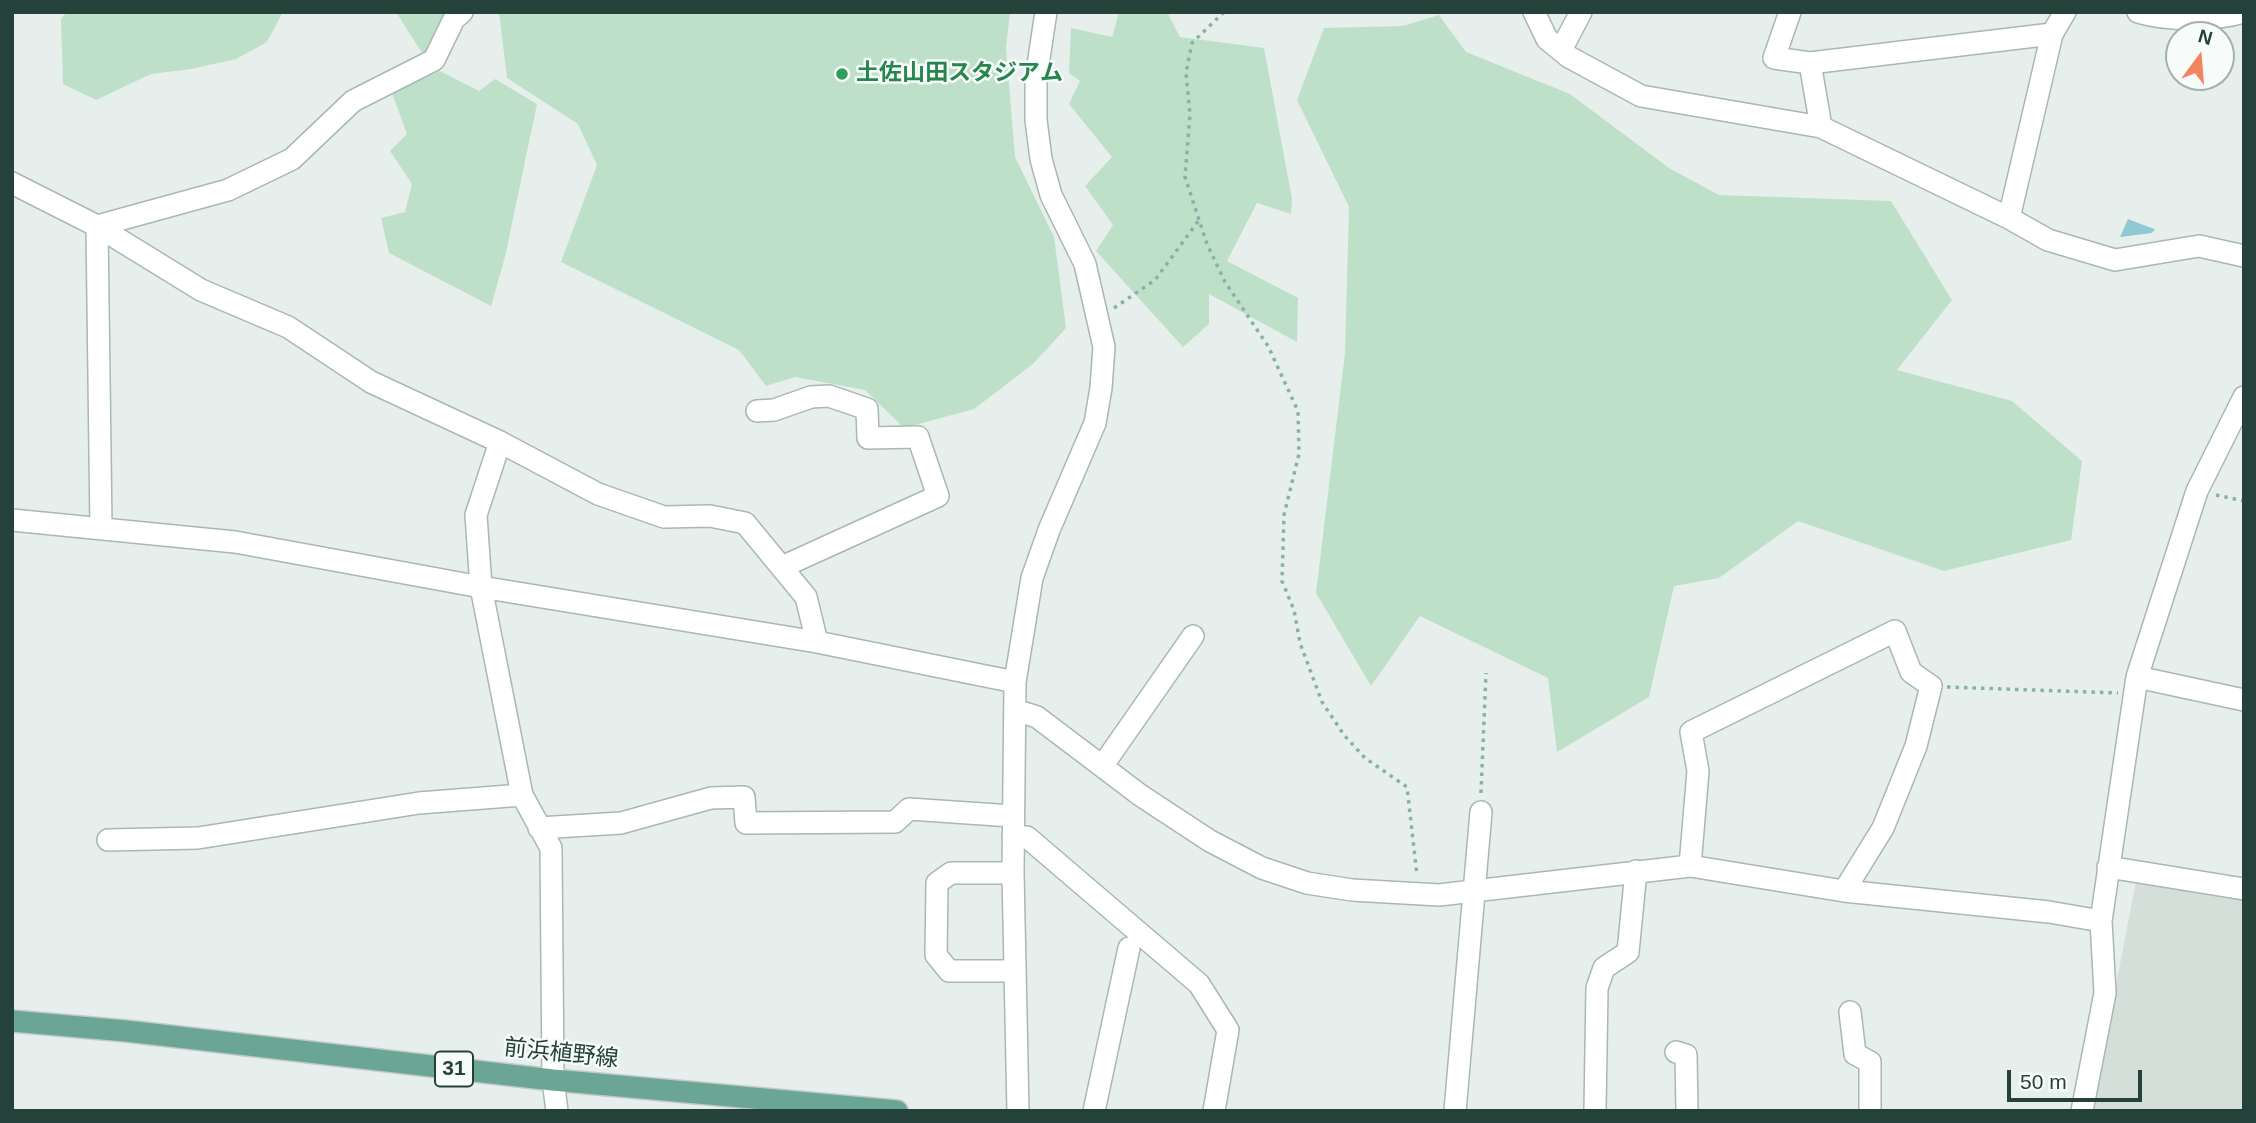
<!DOCTYPE html>
<html>
<head>
<meta charset="utf-8">
<style>
	body { margin:0 }
	#map { position:relative; width:2256px; height:1123px; overflow:hidden; background:#e6efeb; font-family:Helvetica,sans-serif }
	canvas { display:block }
	.frame { position:absolute; inset:0; border:14px solid #24423a; pointer-events:none }
	.north { position:absolute; left:2165px; top:21px; width:70px; height:70px; box-sizing:border-box; background:#f7fbf9; border:2px solid #a3b1ad; border-radius:50%; rotate:16deg; font-size:19px; font-weight:700; line-height:28px; text-align:center; color:#24423a }
	.north::after { content:''; display:block; margin:auto; width:24px; height:32px; background:#f4845f; clip-path:polygon(50% 0,100% 100%,50% 72%,0 100%) }
	.scale { position:absolute; left:2007px; top:1070px; width:135px; height:32px; box-sizing:border-box; border:4px solid #24423a; border-top:0; padding-left:9px; font-size:21px; line-height:24px; white-space:nowrap; color:#24423a; -webkit-text-stroke:5px #f7fbf9; paint-order:stroke }
</style>
</head>
<body>
<div id="map">
<canvas width="2256" height="1123"></canvas>
<div class="frame"></div>
<div class="north">N</div>
<div class="scale">50 m</div>
</div>
<script>
const context = document.querySelector('canvas').getContext('2d');
context.lineJoin = 'round';
function fillPath(path, color) { context.fillStyle = color; context.fill(path, 'evenodd'); }
function trace(path, color, width, dash) { context.strokeStyle = color; context.lineWidth = width; context.lineCap = dash ? 'butt' : 'round'; context.setLineDash(dash || []); context.stroke(path); }
function write(font, color, halo, rows, align = 'center') {
  context.font = font + ' Helvetica,"Noto Sans JP",sans-serif'; context.lineWidth = 5; context.setLineDash([]); context.textBaseline = 'middle'; context.strokeStyle = halo; context.fillStyle = color; for (const [text, x, y, turn = 0] of rows) {
    context.save(); context.translate(x, y); context.rotate((+turn || 0) * Math.PI / 180); context.textAlign = isNaN(turn) ? turn : align; if (halo) context.strokeText(text, 0, 0); context.fillText(text, 0, 0); context.restore();
  }
}
const built = new Path2D(`
	M2136,881L2244,895V1111H2092Z`);
const green = new Path2D(`
	M67,12H283L267,42L236,59L191,69L151,74L96,100L63,84L61,19Z
	M396,12H449L445,15L424,56Z
	M499,12H1010L1006,48L1015,157L1054,237L1066,328L1033,364L974,409L904,428L865,390L795,377L766,386L739,350L561,262L597,165L578,124L507,78Z
	M1119,12H1167L1180,37L1264,48L1292,199L1291,214L1257,203L1227,261L1298,298L1297,342L1209,294V324L1183,347L1096,251L1113,225L1085,186L1112,157L1069,104L1080,81L1069,73L1071,28L1112,37Z
	M1439,15L1466,52L1570,94L1669,168L1719,195L1891,201L1952,300L1897,370L2012,401L2082,461L2071,540L1944,571L1798,521L1719,578L1674,586L1649,697L1557,752L1548,678L1420,616L1371,686L1316,593L1345,353L1349,207L1297,100L1324,28L1403,26Z
	M440,71L479,91L495,79L537,104L505,257L491,306L389,253L381,218L405,212L412,184L390,151L407,134L392,93Z`);
const water = new Path2D(`
	M2128,219L2154,229H2155L2152,233L2120,237Z`);
const path = new Path2D(`
	M1224,12L1192,43L1186,73L1190,114L1185,177L1207,244L1225,282L1268,346L1298,411L1299,454L1284,515L1282,581L1294,610L1300,643L1322,702L1344,735L1365,758L1407,787L1417,875
	M1114,308L1155,280L1199,220
	M2216,495L2244,501
	M1947,687L2118,693
	M1481,793L1486,673`);
const minor = new Path2D(`
	M1534,12L1547,39L1569,57L1641,96L1821,127L2009,218L2048,240L2115,260L2199,246L2244,256
	M1790,12L1774,58L1810,63L2052,34
	M2138,12C2167,21 2214,21 2244,12
	M1561,50L1581,12
	M1810,63L1821,127
	M12,183L97,226L201,290L288,327L371,382L500,442L598,494L664,517L710,516L745,523L806,597L817,642
	M2009,218L2052,34L2065,12
	M97,226L228,190L292,159L353,101L434,60L454,19L462,12
	M97,226L101,529
	M757,411L774,410L811,397L829,396L867,409L868,438L918,437L938,496L782,567
	M500,442L476,515L481,587L522,795L551,848L553,1080L557,1111
	M12,520L235,542L481,587L817,642L1015,682
	M2137,677L2244,700
	M1015,710L1037,717L1140,795L1210,841L1262,868L1307,883L1352,890L1439,895L1690,866L1844,891L2049,912L2101,921
	M1103,765L1193,636
	M539,828L621,823L711,798L744,797L746,823L895,822L909,809L1012,816
	M1013,837H1027L1199,984L1228,1030L1214,1111
	M108,840L198,838L419,803L522,795
	M1690,866L1698,771L1691,732L1895,631L1911,672L1931,686L1916,746L1883,828L1844,891
	M2108,867L2244,889
	M1013,873H951L937,883L936,955L949,971H1015
	M1850,1012L1855,1054L1870,1062V1111
	M1676,1052L1686,1055L1687,1111
	M1018,1111L1013,873L1015,682L1032,578L1049,530L1095,423L1101,388L1104,347L1085,264L1051,195L1041,159L1036,120V78L1046,12
	M1094,1111L1129,948
	M1455,1111L1481,812
	M1595,1111L1597,988L1604,968L1628,952L1636,871
	M2082,1111L2105,993L2101,921L2137,677L2197,491L2244,397`);
const major = new Path2D(`
	M12,1021L126,1031L553,1080L897,1111`);
const markers = [
	[842,74,7,"#2e9e5b"]
];
const shields = [
	[454,1069,38]
];
const shieldNames = [
	["31",454,1069]
];
const leisureNames = [
	["土佐山田スタジアム",856,74]
];
const streetNames = [
	["前浜植野線",561,1054,6]
];
fillPath(built, '#d4dfda');
fillPath(green, '#bfe0c8');
fillPath(water, '#8ec9d4');
trace(minor, '#a8b8b2', 24);
trace(major, '#c2cac8', 24);
trace(path, '#86b3a5', 3.5, [3.5, 5]);
trace(minor, '#fff', 21);
trace(major, '#6aa596', 21);
for (const [x, y, r, color] of markers) { const dot = new Path2D(); dot.arc(x, y, r, 0, 2 * Math.PI); context.fillStyle = color; context.fill(dot); trace(dot, '#f7fbf9', 2.5); }
for (const [x, y, w] of shields) { const box = new Path2D(); box.roundRect(x - w / 2, y - 17.5, w, 35, 5); context.fillStyle = '#f7fbf9'; context.fill(box); trace(box, '#24423a', 2); }
write('bold 21px', '#24423a', null, shieldNames);
write('bold 23px', '#27864d', '#f7fbf9', leisureNames, 'left');
write('23px', '#24423a', '#f7fbf9', streetNames);
</script>
</body>
</html>
